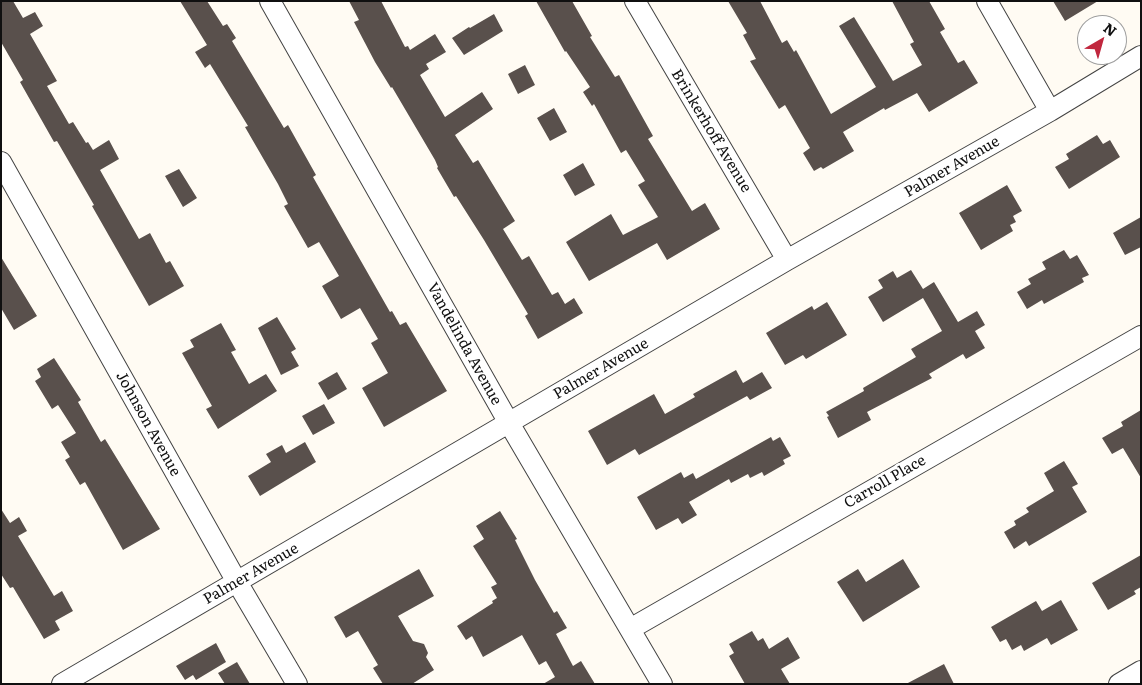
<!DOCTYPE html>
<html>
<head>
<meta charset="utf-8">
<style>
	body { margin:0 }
	#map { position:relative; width:1142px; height:685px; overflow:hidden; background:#fffbf3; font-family:Literata,serif }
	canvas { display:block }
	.frame { position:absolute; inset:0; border:2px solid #101010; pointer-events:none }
	.north { position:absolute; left:1077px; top:15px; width:50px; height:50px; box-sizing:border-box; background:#fff; border:1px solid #9f9f9f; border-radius:50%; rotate:38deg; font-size:14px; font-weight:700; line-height:20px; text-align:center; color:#101010 }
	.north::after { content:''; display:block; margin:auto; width:18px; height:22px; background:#c1273e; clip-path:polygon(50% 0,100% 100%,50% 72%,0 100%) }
</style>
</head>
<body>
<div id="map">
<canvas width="1142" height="685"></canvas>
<div class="frame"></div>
<div class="north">N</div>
</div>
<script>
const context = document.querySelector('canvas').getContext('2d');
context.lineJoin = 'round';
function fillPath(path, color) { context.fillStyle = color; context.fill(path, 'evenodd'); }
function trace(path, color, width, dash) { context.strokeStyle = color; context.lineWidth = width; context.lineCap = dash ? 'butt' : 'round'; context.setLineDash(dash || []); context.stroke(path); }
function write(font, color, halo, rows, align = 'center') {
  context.font = font + ' Literata,serif'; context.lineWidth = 5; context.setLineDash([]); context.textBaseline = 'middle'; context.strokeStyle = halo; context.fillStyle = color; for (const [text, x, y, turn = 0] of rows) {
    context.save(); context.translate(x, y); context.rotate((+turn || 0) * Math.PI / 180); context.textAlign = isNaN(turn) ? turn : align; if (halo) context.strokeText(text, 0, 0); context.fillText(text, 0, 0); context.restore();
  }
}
const building = new Path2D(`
	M1,1H13L23,18L35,12L43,26L30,34L57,81L47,86L69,124L73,122L86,143L88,142L93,150L109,140L119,159L100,170L139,239L150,233L166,263L170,261L184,286L149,306L92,206L94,205L57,141L54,142L20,82L23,80L1,42Z
	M180,1H207L223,26L227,24L236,38L232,41L284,128L288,125L316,175L313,177L390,312L392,311L400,325L406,322L447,391L384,427L362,388L388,373L371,343L378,339L360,308L341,319L322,286L339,276L319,242L308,248L284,206L288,204L278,184L245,127L248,126L210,64L205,68L195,52L207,45Z
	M349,1H381L405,47L408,46L410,50L435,34L446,52L426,64L429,69L420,75L445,117L482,92L493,109L455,135L473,163L478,160L515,221L503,229L522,260L529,256L552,295L558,292L565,304L574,298L583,313L538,339L525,316L528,314L484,240L456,196L454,197L437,168L438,167L435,160L392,87L391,88L375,62L354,22L359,20Z
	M536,1H572L592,36L590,37L615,77L619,75L653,136L648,139L692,211L705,203L720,229L667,260L657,243L589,281L566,242L611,214L623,235L658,217L638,185L645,181L626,150L621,153L594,104L592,106L583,92L590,87L566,51L565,52Z
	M728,1H760L782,43L787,40L794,52L796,50L831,114L876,87L839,26L854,17L893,81L922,65L910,44L914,42L892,1H929L945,29L940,32L958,63L964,60L978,83L929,112L917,93L885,110L884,108L843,132L854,151L823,169L821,167L814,171L803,153L810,148L785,105L779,109L750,61L756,59L743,35L747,33Z
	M1053,1H1098L1065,21Z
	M494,14L503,31L464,55L452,38L469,27L470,28Z
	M525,65L535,85L518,94L508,74Z
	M554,108L567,132L550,141L537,118Z
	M1097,135L1103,144L1110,140L1120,157L1069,189L1055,167L1069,159L1066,154Z
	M583,163L595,185L575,196L563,175Z
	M179,169L197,198L183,207L165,176Z
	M1007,185L1022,211L1013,216L1016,222L1010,225L1013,231L981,250L959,213Z
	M1141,217V247L1125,255L1113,233Z
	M1064,250L1070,259L1077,255L1089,275L1082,278L1084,282L1044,304L1042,300L1027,309L1017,292L1031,284L1028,279L1046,269L1042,262Z
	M1,257L37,316L14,330L1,308Z
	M911,270L923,289L934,282L958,322L977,311L985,325L975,331L985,348L966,359L963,354L929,374L932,378L867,412L871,420L838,438L827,417L829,416L826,412L864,391L863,388L916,357L911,349L942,331L923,298L883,322L868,297L883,288L878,280L893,271L897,278Z
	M827,302L847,335L806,359L803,355L785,365L766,333L812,306L814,310Z
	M277,317L296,349L291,352L299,366L281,375L258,328Z
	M221,323L236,350L231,352L249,384L266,374L277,391L218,429L206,409L212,406L182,353L194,347L190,340Z
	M54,358L81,400L78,402L101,442L105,439L160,529L123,550L85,482L80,485L65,460L70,457L61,442L76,433L58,405L52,409L35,381L41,377L37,369Z
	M736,370L743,383L762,372L772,388L750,400L747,396L639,455L635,449L607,465L588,431L654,394L665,414L695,397L693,394Z
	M337,372L347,389L328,400L318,383Z
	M324,404L335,423L313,435L302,416Z
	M1141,410V478L1123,448L1112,454L1102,438L1123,426L1121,422Z
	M771,437L773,441L780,437L791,456L783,460L785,464L764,476L762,472L750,478L748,474L731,483L729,479L689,502L697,515L682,524L678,518L656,530L637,497L681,472L684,478L693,473L696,479Z
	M305,442L316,462L260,496L248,476L271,462L266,454L282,445L286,453Z
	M1064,461L1078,484L1072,487L1087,512L1029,546L1026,541L1014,549L1004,532L1016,525L1014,521L1029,512L1026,508L1054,491L1044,473Z
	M1,509L10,523L19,517L27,531L18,536L54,596L62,591L73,611L55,621L60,630L44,639L13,587L10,588L1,574Z
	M500,511L517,539L515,540L535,580L554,613L557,611L567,628L556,634L573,666L581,661L595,684H543L555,677L546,661L539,665L522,635L483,657L472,636L466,640L457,626L493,603L492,601L497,598L491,587L497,584L473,546L484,539L476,526Z
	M1141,555V587L1134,591L1136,594L1108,610L1092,583Z
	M903,559L920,587L863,622L837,582L858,569L866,582Z
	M419,569L434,596L398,616L413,641L424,644L428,653L426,657L434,670L412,684H383L373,668L378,665L358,631L346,638L334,617Z
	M1061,600L1078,630L1051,645L1047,638L1024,651L1021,645L1012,650L1006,639L1000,642L991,627L1036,601L1042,611Z
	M752,631L758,641L763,638L769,649L788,637L800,658L781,669L790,684H745L729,656L734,653L729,644Z
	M216,643L226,662L196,680L193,675L185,680L176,666Z
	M237,662L250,684H225L218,673Z
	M944,664L954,684H906Z`);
const minor = new Path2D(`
	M270,1L509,423L662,684
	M635,1L787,260
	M987,1L1050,111
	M1,162L237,582L297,684
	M630,629L1141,336
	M62,684L787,260L1050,111L1141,56
	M1119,684L1141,671`);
const streetNames = [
	["Brinkerhoff Avenue",711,131,59],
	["Palmer Avenue",952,167,-30],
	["Vandelinda Avenue",464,344,61],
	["Palmer Avenue",601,369,-30],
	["Johnson Avenue",148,424,61],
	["Carroll Place",885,482,-30],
	["Palmer Avenue",251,574,-30]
];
fillPath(building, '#59504c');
trace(minor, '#434343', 22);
trace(minor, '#fff', 20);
write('15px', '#101010', '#fff', streetNames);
</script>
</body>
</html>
